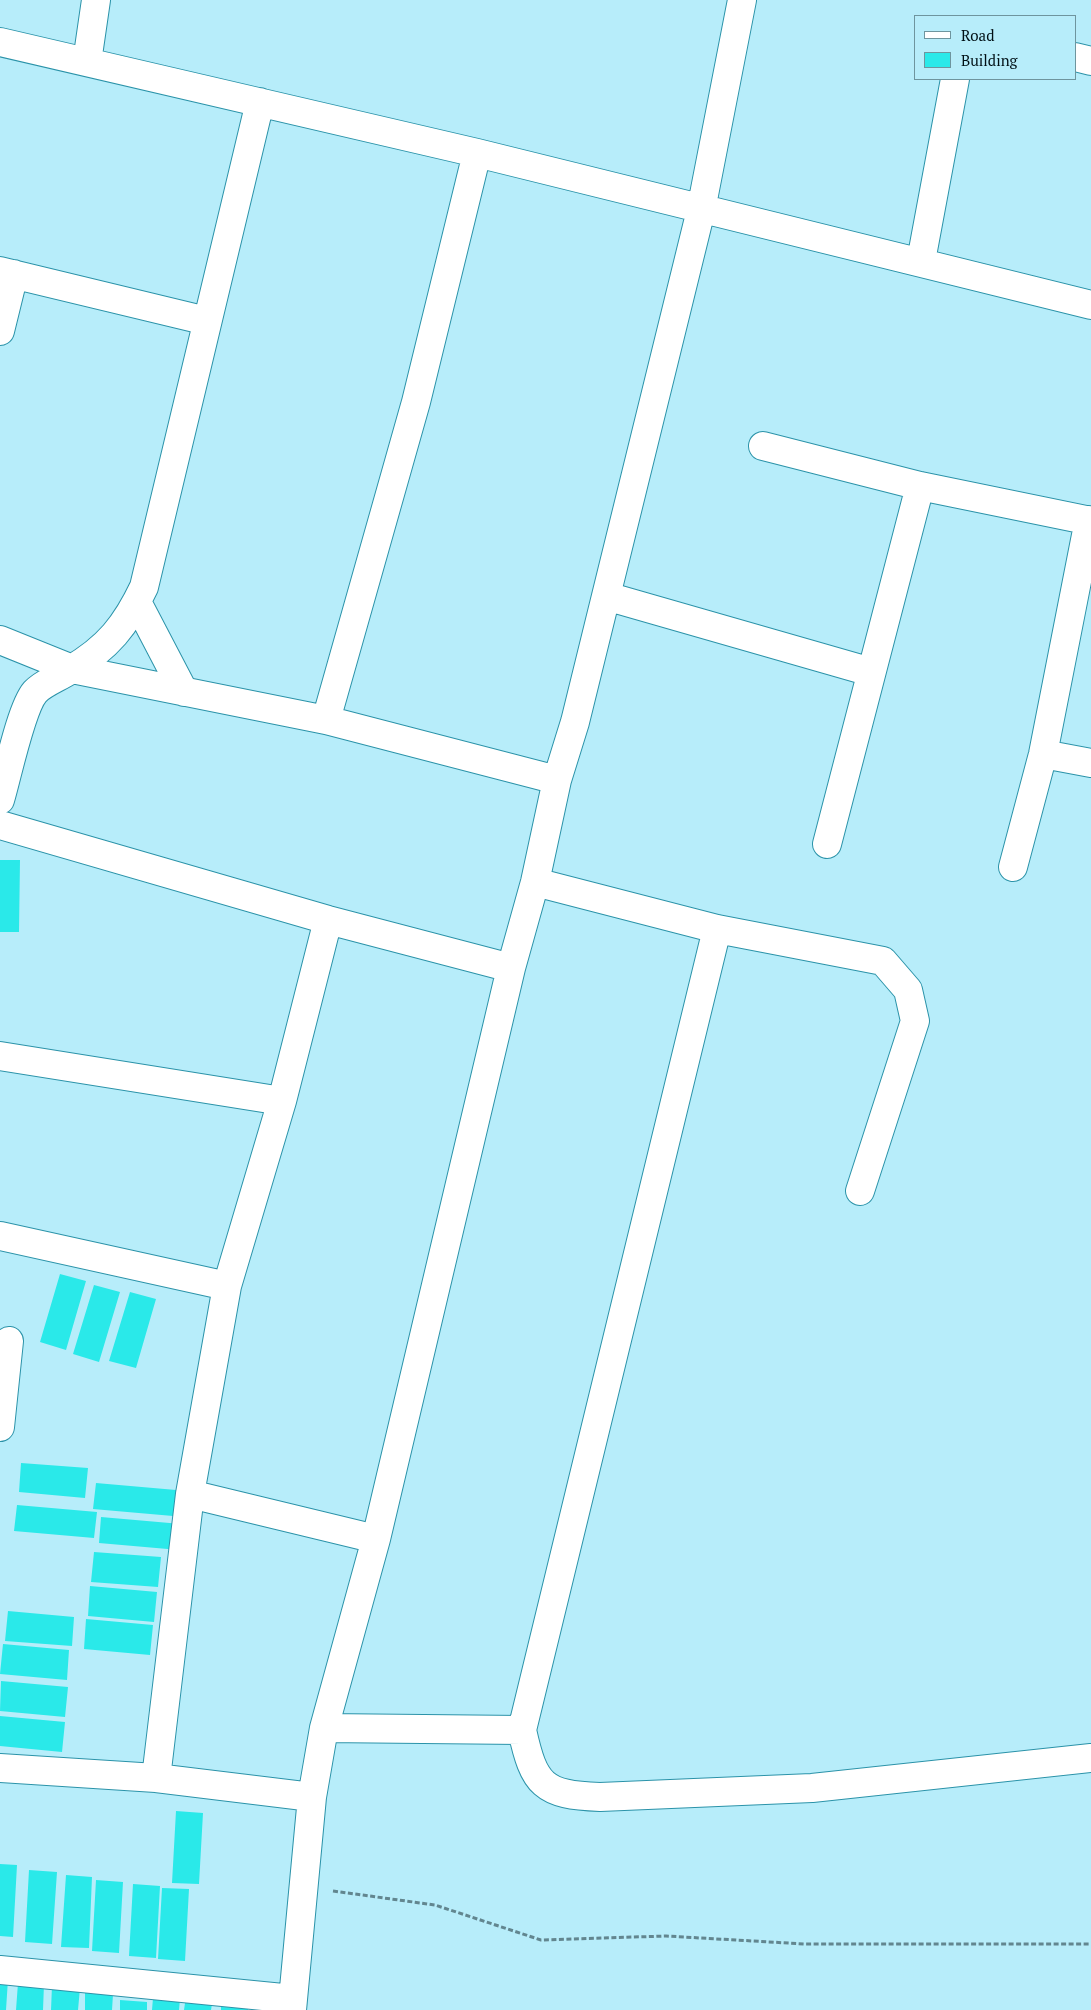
<!DOCTYPE html>
<html>
<head>
<meta charset="utf-8">
<style>
	body { margin:0 }
	#map { position:relative; width:1091px; height:2010px; overflow:hidden; background:#b7edfa; font-family:"PT Serif",serif }
	canvas { display:block }
	.legend { position:absolute; left:914px; top:15px; width:162px; height:65px; box-sizing:border-box; background:#b7edfa; border:1px solid #6e959e; margin:0; padding:6px 9px; list-style:none; font-size:15px; color:#001015 }
	.legend li { display:flex; align-items:center; gap:10px; height:25px }
	.legend b { width:25px; border:1px solid #6e959e }
</style>
</head>
<body>
<div id="map">
<canvas width="1091" height="2010"></canvas>
<ul class="legend">
<li><b style="height:6px;background:#fff"></b>Road</li>
<li><b style="height:14px;background:#2ae9e9"></b>Building</li>
</ul>
</div>
<script>
const context = document.querySelector('canvas').getContext('2d');
context.lineJoin = 'round';
function fillPath(path, color) { context.fillStyle = color; context.fill(path, 'evenodd'); }
function trace(path, color, width, dash) { context.strokeStyle = color; context.lineWidth = width; context.lineCap = dash ? 'butt' : 'round'; context.setLineDash(dash || []); context.stroke(path); }
const building = new Path2D(`
	M0,860H20L19,932H0Z
	M60,1274L86,1281L66,1350L40,1342Z
	M94,1285L120,1292L99,1362L73,1354Z
	M130,1292L156,1299L136,1368L109,1361Z
	M21,1463L88,1468L85,1498L19,1492Z
	M96,1483L176,1490L173,1516L93,1509Z
	M17,1505L97,1512L94,1538L14,1531Z
	M101,1517L181,1524L179,1550L99,1543Z
	M94,1552L161,1557L158,1587L91,1582Z
	M90,1586L157,1592L154,1622L88,1616Z
	M8,1611L74,1617L72,1646L5,1641Z
	M86,1619L153,1625L150,1655L84,1649Z
	M3,1644L69,1650L67,1680L0,1674Z
	M1,1681L68,1687L65,1717L0,1711Z
	M0,1716L65,1722L62,1752L0,1746Z
	M176,1811L203,1813L199,1884L172,1883Z
	M0,1864L17,1865L13,1937L0,1936Z
	M29,1870L57,1872L52,1944L25,1942Z
	M66,1875L92,1877L89,1948L61,1947Z
	M96,1880L123,1882L119,1953L92,1951Z
	M133,1884L160,1886L156,1958L129,1956Z
	M162,1888L189,1889L185,1961L158,1959Z
	M0,1979H8L6,2010H0Z
	M18,1983L44,1984L43,2010H16Z
	M52,1986L80,1988L78,2010H51Z
	M85,1993L113,1994L112,2010H85Z
	M153,1998L180,1999L179,2010H152Z
	M120,2000L147,2002V2010H120Z
	M185,2003L212,2004L211,2010H184Z
	M221,2007L248,2008V2010H221Z`);
const path = new Path2D(`
	M333,1891L435,1905L541,1940L666,1936L805,1944H1091`);
const minor = new Path2D(`
	M0,42L477,153L1091,305
	M1075,57L1091,61
	M87,62L96,0
	M921,261L955,79
	M0,271L207,321
	M0,331L14,274
	M763,446L920,486L1091,521
	M606,596L871,672
	M137,602L184,692
	M0,640L72,669L326,720L557,780
	M326,720L416,402L477,153
	M1043,754L1091,763
	M0,800C7,777 21,708 35,692C43,683 60,677 70,670C108,648 126,625 144,587L260,102
	M0,825L328,920L511,968
	M827,844L920,486
	M1013,867L1043,754L1089,520
	M535,882L717,929L883,961L908,990L915,1021L860,1191
	M717,929L522,1730C534,1785 543,1795 600,1797L812,1788L1091,1758
	M0,1056L282,1101
	M0,1236L227,1286
	M0,1427L9,1341
	M190,1494L376,1539
	M324,1728L522,1730
	M0,1768L156,1778L312,1797
	M156,1778L190,1494L227,1286L282,1101L328,920
	M0,1970L293,1999
	M292,2010L312,1797L324,1728L376,1539L511,968L535,882L557,780L575,722L701,210L742,0`);
fillPath(building, '#2ae9e9');
trace(minor, '#2b93a9', 30);
trace(path, '#62868f', 3, [5, 2.5]);
trace(minor, '#fff', 28);
</script>
</body>
</html>
